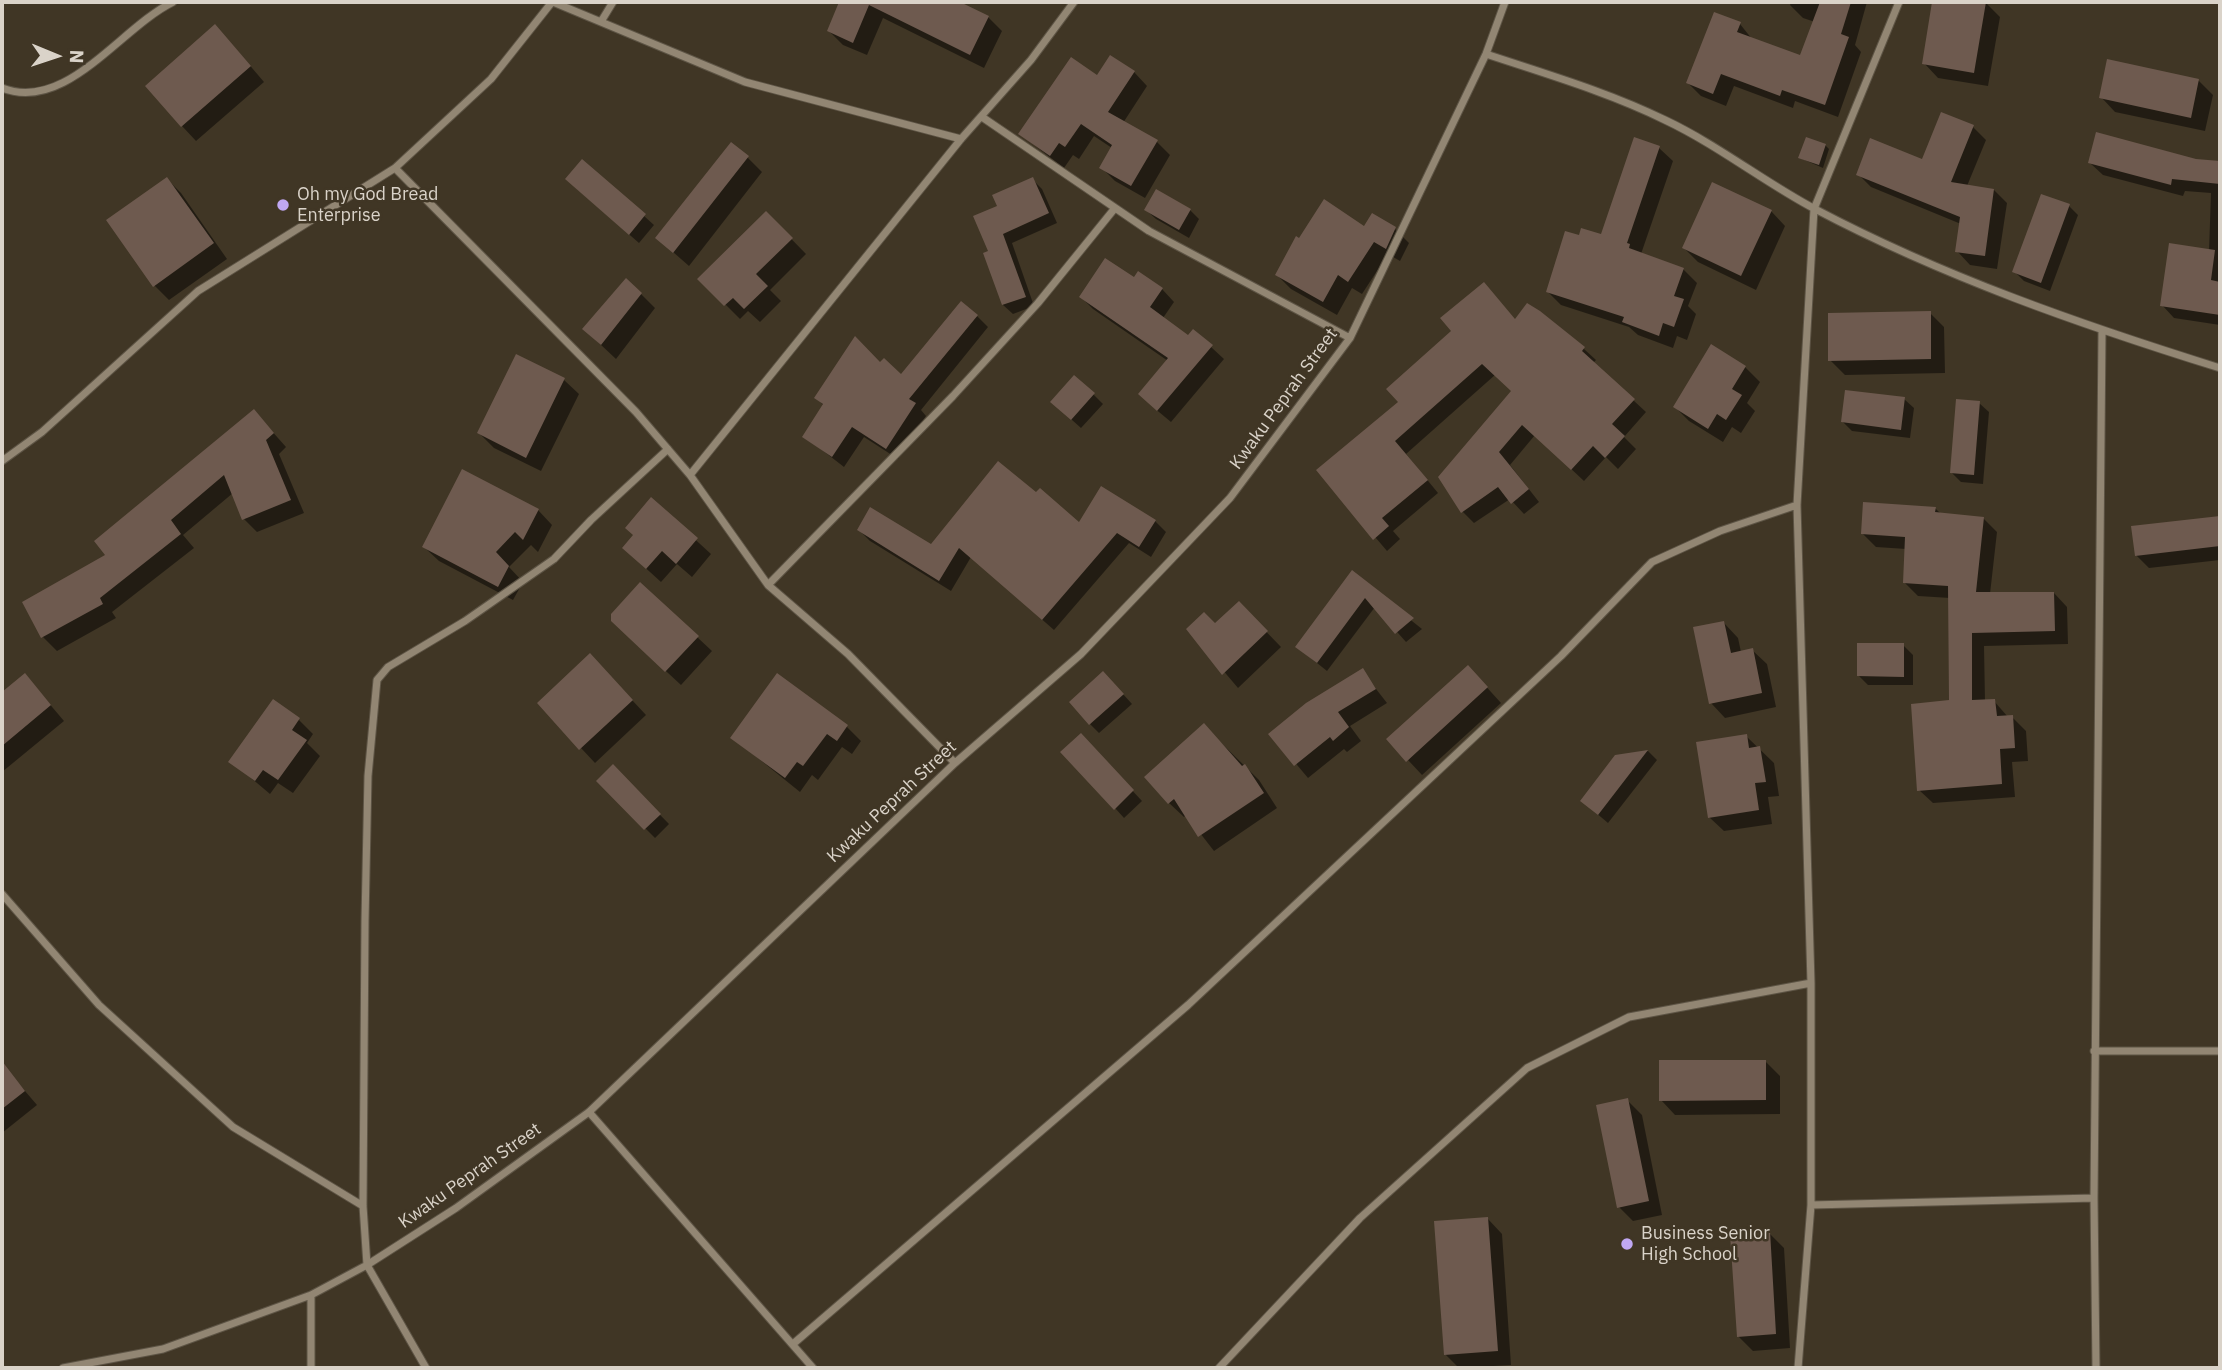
<!DOCTYPE html>
<html>
<head>
<meta charset="utf-8">
<style>
	body { margin:0 }
	#map { position:relative; width:2222px; height:1370px; overflow:hidden; background:#403625; font-family:"IBM Plex Sans",sans-serif }
	canvas { display:block }
	.frame { position:absolute; inset:0; border:4px solid #dad3c9; pointer-events:none }
	.north { position:absolute; left:21px; top:21px; width:70px; height:70px; -webkit-text-stroke:5px #403625; paint-order:stroke; rotate:92deg; font-size:19px; font-weight:700; line-height:28px; text-align:center; color:#dad3c9 }
	.north::after { content:''; display:block; margin:auto; width:24px; height:32px; background:#dad3c9; clip-path:polygon(50% 0,100% 100%,50% 72%,0 100%) }
</style>
</head>
<body>
<div id="map">
<canvas width="2222" height="1370"></canvas>
<div class="frame"></div>
<div class="north">N</div>
</div>
<script>
const context = document.querySelector('canvas').getContext('2d');
context.lineJoin = 'round';
function fillPath(path, color) { context.fillStyle = color; context.fill(path, 'evenodd'); }
function trace(path, color, width, dash) { context.strokeStyle = color; context.lineWidth = width; context.lineCap = dash ? 'butt' : 'round'; context.setLineDash(dash || []); context.stroke(path); }
function write(font, color, halo, rows, align = 'center') {
  context.font = font + ' "IBM Plex Sans",sans-serif'; context.lineWidth = 5; context.setLineDash([]); context.textBaseline = 'middle'; context.strokeStyle = halo; context.fillStyle = color; for (const [text, x, y, turn = 0] of rows) {
    context.save(); context.translate(x, y); context.rotate((+turn || 0) * Math.PI / 180); context.textAlign = isNaN(turn) ? turn : align; if (halo) context.strokeText(text, 0, 0); context.fillText(text, 0, 0); context.restore();
  }
}
const shadow = new Path2D(`
	M841,2H956L988,17L1002,31L984,68L883,18L867,55L843,45L829,31Z
	M1791,2H1867L1855,45L1861,52L1838,117L1795,101L1793,108L1734,86L1726,106L1701,96L1688,83L1740,24L1752,39L1801,57L1815,22L1803,18L1790,5Z
	M1934,2H1985L2000,17L1988,86L1938,78L1924,63Z
	M229,41L264,82L196,141L182,126Z
	M1134,72L1147,86L1123,123L1157,142L1170,155L1145,198L1115,181L1101,167L1112,148L1094,136L1079,159L1073,155L1064,168L1020,134L1097,77Z
	M2199,81L2213,95L2205,131L2115,112L2101,97Z
	M1973,127L1986,140L1967,186L1994,190L2007,203L1997,269L1970,265L1957,251L1961,224L1871,187L1858,174L1923,161Z
	M1825,145L1829,149L1823,168L1800,158Z
	M1659,148L1673,161L1641,254L1683,269L1697,283L1688,306L1696,314L1687,340L1677,336L1673,348L1638,335L1629,327L1561,305L1548,292L1580,237L1602,236Z
	M747,157L762,172L689,266L657,238Z
	M2195,160L2220,163V325L2174,318L2162,305L2209,251L2211,193L2185,191L2183,196L2103,175L2090,163Z
	M583,161L654,225L639,243L577,189Z
	M167,179L181,193L227,259L169,300L154,285Z
	M1032,179L1042,189L1057,223L1012,243L1034,306L1013,314L1003,305L991,252L999,206Z
	M2069,206L2078,215L2050,291L2024,281L2014,271Z
	M1146,210H1190L1199,219L1189,238L1156,219Z
	M1771,211L1785,226L1756,290L1698,262L1684,248Z
	M766,213L806,254L770,290L781,301L760,322L748,311L740,319L700,279Z
	M1365,228L1395,229L1409,243L1400,261L1388,254L1362,294L1352,288L1337,315L1291,289L1277,275Z
	M1135,279L1162,289L1174,302L1163,318L1188,337L1211,347L1224,359L1171,422L1153,407L1168,361L1093,309L1081,297Z
	M641,294L655,308L616,359L584,329Z
	M1495,296L1516,321L1584,349L1596,360L1593,363L1646,412L1624,437L1636,449L1618,469L1606,457L1584,481L1535,435L1510,465L1539,502L1524,514L1510,499L1474,523L1462,511L1513,392L1495,375L1406,454L1438,493L1393,531L1400,539L1387,551L1319,471L1400,403Z
	M1930,313L1944,327L1945,373L1845,375L1830,360Z
	M977,316L988,327L921,410L926,416L898,459L864,437L844,467L804,436L824,406L816,397L880,365L901,377Z
	M1712,346L1745,367L1760,382L1747,403L1755,411L1741,433L1732,427L1723,442L1689,421L1675,407Z
	M517,356L564,380L579,394L541,471L494,448L479,433Z
	M1093,394L1103,404L1081,428L1062,411Z
	M1904,399L1914,408L1910,438L1852,431L1843,422Z
	M1979,403L1989,412L1983,484L1961,482L1952,473Z
	M254,411L286,447L279,454L304,513L257,532L244,519L233,493L183,535L194,548L112,612L116,618L57,651L43,637L24,603L108,556Z
	M1036,494L1079,525L1155,521L1166,532L1151,557L1129,543L1054,630L971,557L951,591L870,541L859,530L931,546Z
	M651,499L711,554L692,577L677,564L661,582L639,562L635,535Z
	M1935,508L1941,514L1983,518L1997,532L1990,594L2054,593L2067,607L2068,644L1984,646L1985,701H1994L2008,717H2012L2026,731L2028,761L2012,762L2015,797L1933,803L1919,790L1951,702L1950,598L1918,596L1905,583L1906,549L1876,547L1863,534Z
	M538,510L552,525L538,552L531,545L509,567L523,582L513,600L439,561L424,547Z
	M2220,518V560L2149,568L2136,555L2133,528Z
	M1352,573L1422,629L1406,642L1375,607L1327,671L1297,647Z
	M1253,618L1281,647L1238,688L1188,629Z
	M1724,623L1738,638L1741,652L1752,650L1767,664L1776,707L1725,718L1711,703Z
	M628,636L697,637L712,651L681,685Z
	M1903,645L1913,655V685H1868L1859,676Z
	M604,670L646,715L595,763L581,748Z
	M1362,671L1387,703L1350,726L1361,741L1347,752L1344,749L1308,778L1271,734Z
	M25,675L64,721L2,772V694Z
	M1482,682L1501,703L1422,775L1408,760Z
	M1113,683L1132,704L1099,733L1090,724Z
	M299,720L313,734L307,743L320,756L293,793L278,783L270,794L231,761Z
	M1204,726L1259,780L1277,808L1214,851L1186,815L1184,817L1169,803Z
	M847,727L861,741L852,754L842,747L818,780L812,775L800,792L733,738Z
	M1746,736L1774,763L1779,796L1768,797L1772,824L1724,831L1709,817Z
	M1090,745L1142,801L1124,818L1115,808Z
	M1648,751L1657,760L1608,823L1582,801L1616,756Z
	M613,767L669,824L655,838L598,781Z
	M1765,1061L1780,1076V1114L1675,1115L1661,1100Z
	M7,1070L37,1105L2,1133V1074Z
	M1627,1100L1642,1115L1662,1215L1633,1221L1619,1207Z
	M1488,1219L1502,1234L1511,1365L1459,1368L1445,1354Z
	M1769,1233L1784,1248L1790,1348L1753,1351L1738,1336Z`);
const building = new Path2D(`
	M839,2H960L989,16L970,55L869,5L853,43L827,31Z
	M1820,2H1851L1841,34L1849,37L1825,105L1782,90L1780,96L1721,74L1713,94L1686,83L1714,12L1741,22L1737,32L1800,55Z
	M1932,2H1986L1974,73L1922,64Z
	M215,24L251,66L181,127L145,86Z
	M1110,55L1135,71L1108,112L1158,140L1131,186L1099,168L1112,145L1081,124L1065,147L1059,143L1050,156L1018,134L1071,57L1097,75Z
	M2107,59L2199,79L2191,118L2099,98Z
	M1941,112L1974,125L1951,182L1994,189L1985,256L1955,252L1960,217L1856,175L1870,138L1922,159Z
	M2096,132L2196,159L2220,161V184L2172,179L2171,185L2088,163Z
	M1634,137L1660,146L1627,243L1630,244L1629,248L1684,268L1674,296L1684,299L1674,327L1663,323L1659,336L1622,322L1624,317L1546,292L1565,231L1579,235L1581,228L1601,234Z
	M1806,137L1826,144L1819,165L1798,158Z
	M731,142L749,156L673,253L655,238Z
	M582,159L646,214L629,235L565,179Z
	M167,177L214,243L153,287L106,220Z
	M1033,177L1049,213L1003,234L1026,297L1002,305L983,253L988,251L973,216L997,206L992,195Z
	M1712,182L1772,210L1741,276L1682,248Z
	M1156,189L1191,209L1179,230L1144,210Z
	M2041,194L2070,204L2041,283L2012,272Z
	M1324,199L1364,226L1372,213L1396,227L1386,249L1374,242L1348,282L1338,275L1323,302L1275,275L1296,236L1299,238Z
	M766,211L793,238L756,274L768,286L744,309L733,298L724,306L697,279Z
	M2169,243L2215,250L2211,280L2220,282V315L2160,306Z
	M1105,258L1134,277L1138,271L1163,288L1150,307L1188,335L1193,329L1213,345L1157,411L1138,394L1168,358L1079,297Z
	M626,278L642,293L601,345L582,329Z
	M1484,282L1515,319L1527,303L1540,311L1585,347L1582,351L1635,399L1612,424L1625,436L1605,458L1593,446L1571,470L1522,425L1499,452L1529,489L1511,504L1498,487L1461,513L1438,477L1511,391L1482,364L1395,441L1428,480L1382,518L1389,526L1373,540L1316,470L1398,402L1386,389L1451,331L1440,318Z
	M961,301L978,315L909,399L916,403L886,449L852,427L832,457L802,437L823,404L814,398L855,336L880,362L884,358L901,374Z
	M1931,311V359L1828,361V313Z
	M1711,344L1746,366L1732,389L1742,395L1726,420L1717,414L1708,429L1673,407Z
	M516,354L565,378L526,458L477,433Z
	M1074,375L1095,393L1071,420L1050,402Z
	M1845,390L1905,397L1901,430L1841,422Z
	M1956,399L1980,401L1974,475L1950,473Z
	M254,409L274,433L266,440L291,500L242,520L224,475L171,520L181,534L100,598L103,604L41,638L22,602L105,555L94,541Z
	M998,461L1036,492L1040,488L1079,522L1101,486L1156,520L1139,547L1117,533L1042,620L959,548L939,581L857,530L870,507L931,544Z
	M462,469L539,509L523,540L515,532L496,552L509,566L498,587L422,547Z
	M651,497L698,538L676,564L662,551L646,569L622,548L633,535L625,528Z
	M1863,502L1936,507L1935,512L1984,517L1976,592H2054L2055,631L1972,633V700L1995,699L1997,716L2013,715L2015,748L2000,749L2002,784L1917,791L1911,704L1949,700L1948,586L1903,583L1905,537L1861,534Z
	M2220,516V546L2135,556L2131,526Z
	M1352,570L1414,618L1395,634L1365,598L1317,663L1295,647Z
	M640,582L699,636L665,672L611,621V614Z
	M1239,601L1268,631L1222,675L1186,629L1204,612L1215,623Z
	M1724,621L1731,653L1753,648L1762,693L1709,704L1693,627Z
	M1857,643H1904V677L1857,676Z
	M590,653L633,700L579,750L537,703Z
	M1468,665L1488,687L1406,762L1386,739Z
	M1363,668L1376,689L1338,712L1349,727L1333,741L1330,737L1294,766L1268,734L1306,703Z
	M1103,671L1124,694L1089,725L1069,702Z
	M25,673L51,705L2,746V692Z
	M777,673L848,725L837,741L827,734L803,766L797,762L785,778L730,738Z
	M273,699L300,718L292,730L307,740L278,780L263,770L255,781L228,762Z
	M1204,723L1242,766L1245,764L1264,793L1198,837L1174,799L1168,804L1144,777Z
	M1081,733L1134,790L1114,810L1060,752Z
	M1747,734L1749,748L1760,746L1766,782L1755,783L1759,810L1708,818L1696,742Z
	M1648,750L1598,815L1580,801L1615,755Z
	M613,764L661,814L644,830L596,781Z
	M1659,1060H1766V1100L1659,1101Z
	M2,1061L25,1091L2,1109Z
	M1628,1098L1649,1201L1617,1208L1596,1105Z
	M1488,1217L1498,1351L1444,1355L1434,1221Z
	M1770,1231L1776,1334L1737,1337L1730,1234Z`);
const street = new Path2D(`
	M553,2L745,82L961,139
	M1899,2L1814,209L1797,505L1811,983V1205L2094,1198L2102,332
	M602,20L613,2
	M1486,54C1546,74 1608,92 1665,120C1718,145 1764,182 1815,209C1944,277 2082,325 2220,368
	M2,88C66,113 120,28 173,2
	M982,117L1149,231L1350,338
	M395,168L636,412L690,475L768,585
	M2,461L42,432L198,291L395,168L491,79L552,2
	M690,475L961,139L1031,60L1074,2
	M955,763L848,654L768,585L953,396L1038,303L1115,208
	M2,894L99,1005L233,1127L363,1206
	M2094,1051H2220
	M589,1112L813,1368
	M2094,1198L2096,1368
	M311,1295V1368
	M793,1344L1188,1005L1561,656L1652,562L1720,531L1797,505
	M63,1368L163,1349L311,1295L367,1265L456,1208L589,1112L955,763L1081,654L1230,498L1350,338L1486,54L1505,2
	M426,1368L367,1265L363,1206L365,921L368,776L377,680L388,667L465,621L554,559L591,520L668,449
	M1219,1368L1360,1218L1527,1068L1629,1017L1811,983
	M1798,1368L1811,1205`);
const markers = [
	[283,205,7,"#c0a8f3"],
	[1627,1244,7,"#c0a8f3"]
];
const poiNames = [
	["Oh my God Bread",297,195],
	["Enterprise",297,216],
	["Business Senior",1641,1234],
	["High School",1641,1255]
];
const streetNames = [
	["Kwaku Peprah Street",1284,399,-54],
	["Kwaku Peprah Street",892,802,-43],
	["Kwaku Peprah Street",470,1176,-35]
];
fillPath(shadow, '#0007');
fillPath(building, '#6e5a4f');
trace(street, '#5d5445', 9);
trace(street, '#928673', 7);
for (const [x, y, r, color] of markers) { const dot = new Path2D(); dot.arc(x, y, r, 0, 2 * Math.PI); context.fillStyle = color; context.fill(dot); trace(dot, '#403625', 2.5); }
write('18px', '#dad3c9', '#403625', poiNames, 'left');
write('18px', '#dad3c9', '#403625', streetNames);
</script>
</body>
</html>
